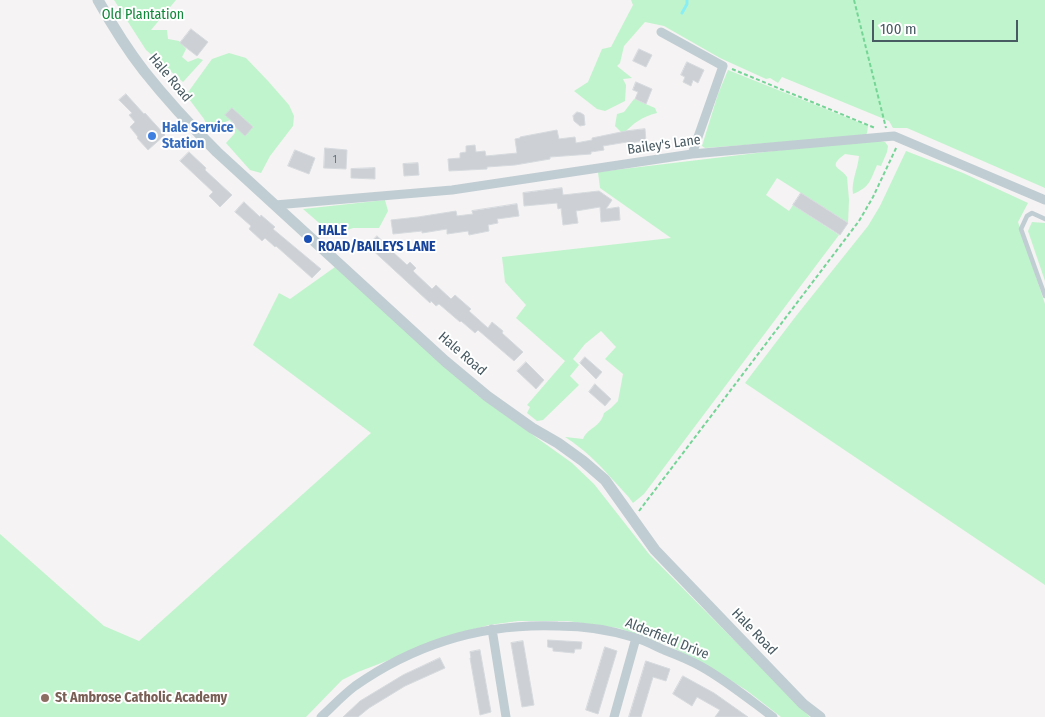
<!DOCTYPE html>
<html>
<head>
<meta charset="utf-8">
<style>
	body { margin:0 }
	#map { position:relative; width:1045px; height:717px; overflow:hidden; background:#f5f3f3; font-family:"Fira Sans Condensed",sans-serif }
	canvas { display:block }
	.scale { position:absolute; left:872px; top:20px; width:146px; height:22px; box-sizing:border-box; border:2px solid #485a62; border-top:0; padding-left:6px; font-size:15px; line-height:18px; white-space:nowrap; color:#485a62; -webkit-text-stroke:4px #fff; paint-order:stroke }
</style>
</head>
<body>
<div id="map">
<canvas width="1045" height="717"></canvas>
<div class="scale">100 m</div>
</div>
<script>
const context = document.querySelector('canvas').getContext('2d');
context.lineJoin = 'round';
function fillPath(path, color) { context.fillStyle = color; context.fill(path, 'evenodd'); }
function trace(path, color, width, dash) { context.strokeStyle = color; context.lineWidth = width; context.lineCap = dash ? 'butt' : 'round'; context.setLineDash(dash || []); context.stroke(path); }
function write(font, color, halo, rows, align = 'center') {
  context.font = font + ' "Fira Sans Condensed",sans-serif'; context.lineWidth = 4; context.setLineDash([]); context.textBaseline = 'middle'; context.strokeStyle = halo; context.fillStyle = color; for (const [text, x, y, turn = 0] of rows) {
    context.save(); context.translate(x, y); context.rotate((+turn || 0) * Math.PI / 180); context.textAlign = isNaN(turn) ? turn : align; if (halo) context.strokeText(text, 0, 0); context.fillText(text, 0, 0); context.restore();
  }
}
const green = new Path2D(`
	M114,0H176L151,30H167L168,39L179,41L186,49L182,57L188,62L198,58L203,60L183,82L146,50Z
	M631,0H1045V188L907,128H893L889,121L782,77L778,83L770,78L766,79L720,58L664,26L645,22L624,46L620,63L617,66L632,78L623,79L626,85L625,101L605,111L597,109L574,91L588,82L602,49L611,47L633,5Z
	M229,53L246,58L268,81L289,105L294,116L293,126L270,156L261,173L250,170L226,143L235,133L230,120L208,129L204,119L186,95L212,59Z
	M728,70L868,126L867,133L865,136L705,148L702,146L718,94Z
	M634,99L655,108L657,113C641,117 634,123 623,134L615,126L617,114L624,112Z
	M880,141L885,142L888,146L887,152L881,166L877,165C870,181 870,187 853,194C851,181 858,169 859,156L845,154C826,168 841,167 847,177L849,200L848,223L777,178L766,195L789,211L793,205L839,235L644,494L633,503C627,494 619,487 612,479C597,462 585,450 565,437L583,439C588,427 600,428 604,413L611,408L618,401L623,374L605,359L616,347L601,331L585,344L573,359L579,365L570,376L579,385L543,420L537,421L527,413L530,407L527,405L565,361L516,318L526,305L505,282L502,257L671,238L600,188L598,172L790,149Z
	M906,151L963,173L1028,203L1018,222L1045,304V585L745,383L796,316L868,226L880,206Z
	M385,200L388,211L379,228H353L333,235L303,209Z
	M1032,222L1045,223V281L1028,231Z
	M335,267L477,395L572,463L594,484L649,554L810,717H781L746,690L699,661L667,645L618,628L567,621H518L489,625L449,636L416,648L407,653L358,672L342,680L306,717H0V534L104,626L139,641L371,433L253,345L279,293L290,299Z`);
const stream = new Path2D(`
	M682,13L687,4V0`);
const building = new Path2D(`
	M191,29L208,42L197,56L180,43Z
	M639,49L652,55L646,67L633,61Z
	M687,62L704,70L698,83L693,80L691,86L683,82L685,77L681,75Z
	M636,82L652,89L646,104L635,99L638,92L633,90Z
	M126,94L144,114L145,113L165,135L148,150L137,138L138,137L130,127L135,122L129,115L132,113L119,100Z
	M232,108L253,127L245,136L232,124L233,122L225,115Z
	M577,112L581,113L584,115L585,125L580,126L574,121L573,116Z
	M645,129L646,141L627,143V142L603,146L604,150L591,152V154L550,157V159L515,165L487,167V169L449,171L448,159L460,158V153L466,152V146L475,145L476,152L485,151L486,156L517,153L515,139L520,138V137L557,130L559,139L575,137L576,143L592,140V138L626,131Z
	M325,148L347,150L346,169L324,168Z
	M295,150L315,158L309,174L288,166Z
	M189,152L206,168L205,170L232,195L220,207L209,196L213,192L180,161Z
	M418,163L419,175L404,176L403,164Z
	M375,168V179L351,178V169Z
	M562,188L563,195L599,191L612,200L606,209L619,207L620,220L601,222L600,207L576,211L578,223L563,225L561,208L558,209L557,203L524,206L523,193Z
	M801,193L848,223L840,235L793,205Z
	M244,202L260,217L261,215L275,227L273,229L321,269L312,278L276,246L275,247L265,238L262,241L249,229L251,226L235,212Z
	M517,204L519,216L497,219L498,223L488,225L489,231L469,235L468,231L447,234V229L422,233V231L393,234L391,220L418,217L456,211L457,216L473,214L472,211Z
	M377,236L394,251L393,252L407,265L410,262L416,268L413,271L432,289L436,285L451,299L455,295L471,309L469,311L488,328L492,322L503,331L502,333L523,352L514,361L478,330L475,333L461,321L460,322L439,304L436,306L431,301L430,303L368,246Z
	M585,357L602,372L596,379L580,363Z
	M526,362L544,380L536,389L517,371Z
	M595,384L611,399L605,406L589,392Z
	M548,640L582,642L581,649H575L574,653L553,651V648L548,647Z
	M523,641L534,705L522,707L511,643Z
	M605,647L617,651L598,714L586,710Z
	M480,650L491,712L480,715L470,658H471L470,652Z
	M440,658L445,668L405,686L369,708L358,717H343L360,701L403,675Z
	M646,661L670,669L666,681L653,677L641,717H629Z
	M683,676L714,693L748,717H715L720,710L697,697L692,706L673,694Z`);
const path = new Path2D(`
	M854,0L886,128
	M732,69L875,128
	M639,511L859,221L873,197L897,146`);
const service = new Path2D(`
	M1045,219L1032,213L1027,216L1021,229L1045,296`);
const minor = new Path2D(`
	M661,32L723,66L692,154
	M275,205L452,190L692,154L894,136L1045,200
	M492,629L506,717
	M321,717C332,707 343,695 355,686C415,644 484,623 558,626C584,626 611,630 636,638C646,641 655,646 664,650C677,655 690,660 702,667C727,681 750,700 773,717
	M614,717L636,638`);
const tertiary = new Path2D(`
	M98,0C112,25 127,49 144,71C167,100 191,126 217,152L445,361L487,396L532,428L558,443L583,461L605,480L655,550L803,704L820,717`);
const markers = [
	[152,136,5,"#3f7fe0"],
	[308,239,5,"#1a4fb4"],
	[45,698,5,"#8d6e63"]
];
const numberNames = [
	["1",335,160]
];
const parkNames = [
	["Old Plantation",143,15]
];
const streetNames = [
	["Hale Road",170,78,50],
	["Bailey's Lane",664,145,-8],
	["Hale Road",462,354,41],
	["Hale Road",754,632,46],
	["Alderfield Drive",667,639,22]
];
const shopNames = [
	["Hale Service",162,128],
	["Station",162,144]
];
const transitNames = [
	["HALE",318,231],
	["ROAD/BAILEYS LANE",318,247]
];
const educationNames = [
	["St Ambrose Catholic Academy",55,698]
];
fillPath(green, '#c0f4cc');
trace(stream, '#8aeff4', 3);
fillPath(building, '#cdd1d5');
trace(building, '#d6dade', 1);
trace(path, '#74d596', 2, [4, 2.5]);
trace(service, '#c0cdd3', 4.5);
trace(minor, '#c0cdd3', 9);
trace(tertiary, '#c0cdd3', 11);
for (const [x, y, r, color] of markers) { const dot = new Path2D(); dot.arc(x, y, r, 0, 2 * Math.PI); context.fillStyle = color; context.fill(dot); trace(dot, '#fff', 2); }
write('11px', '#69787f', null, numberNames);
write('14px', '#108739', '#fff', parkNames);
write('14px', '#485a62', '#fff', streetNames);
write('bold 14px', '#366cbe', '#fff', shopNames, 'left');
write('bold 14px', '#164399', '#fff', transitNames, 'left');
write('bold 14px', '#785e54', '#fff', educationNames, 'left');
</script>
</body>
</html>
